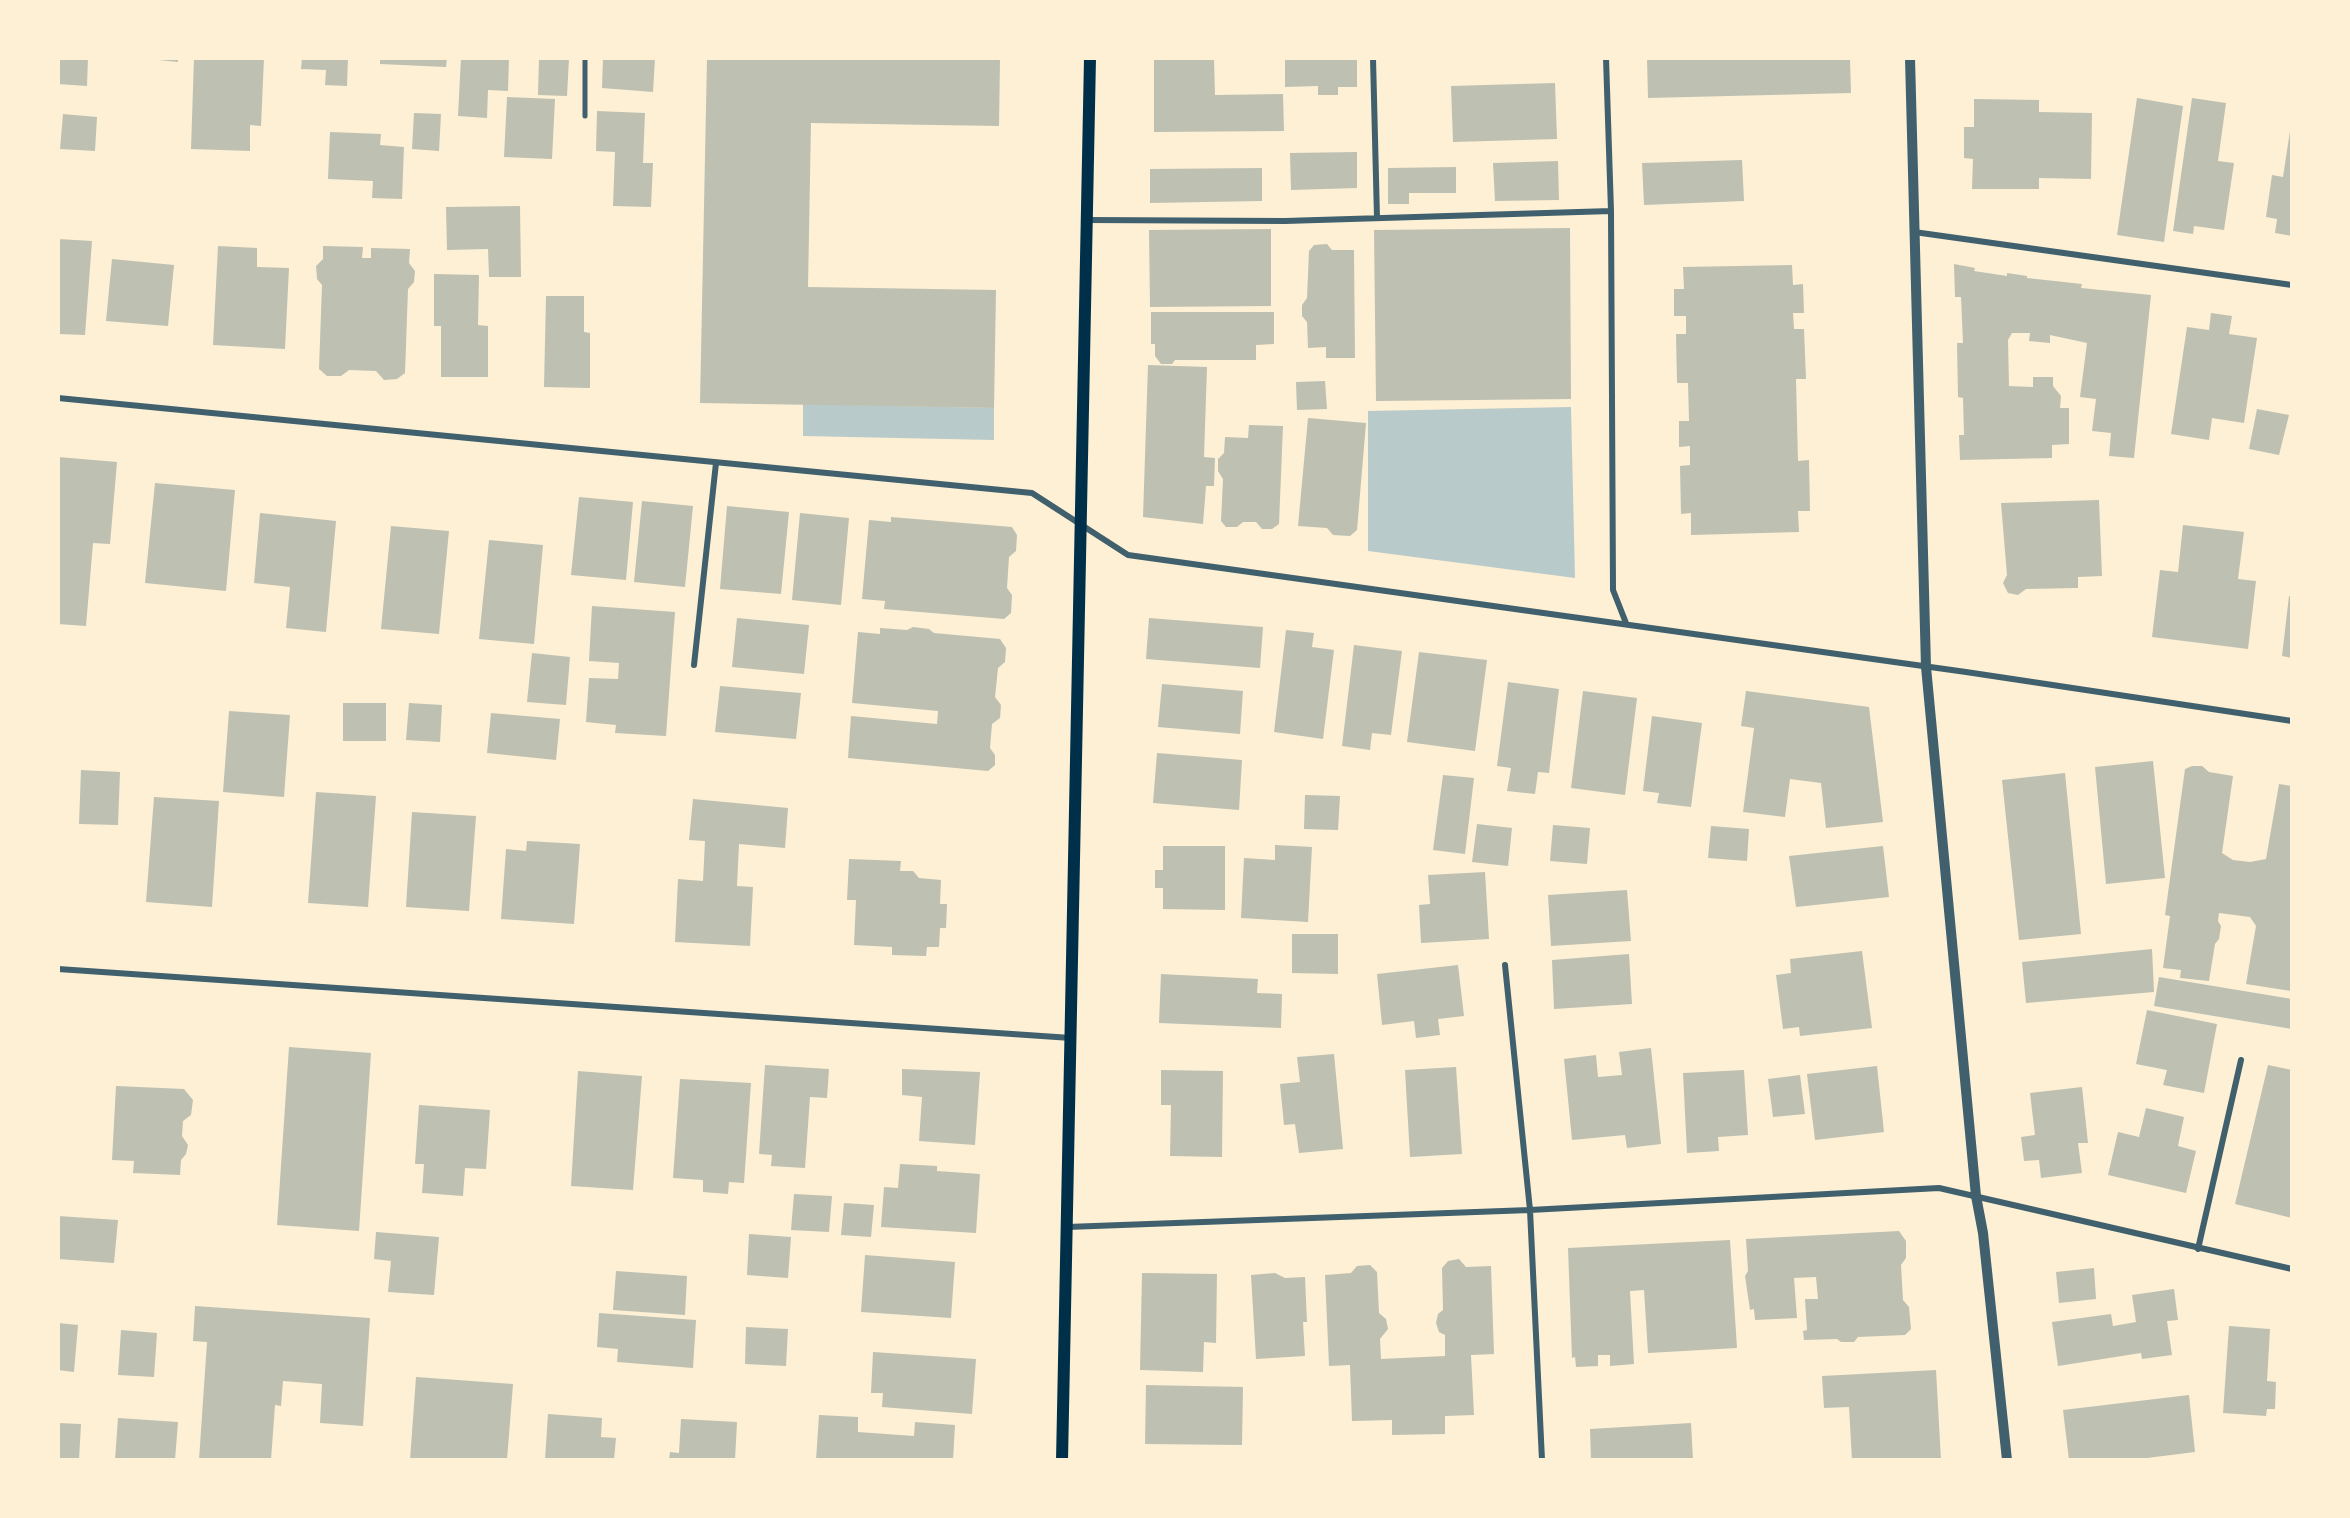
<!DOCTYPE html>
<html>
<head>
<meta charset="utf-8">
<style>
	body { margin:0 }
	#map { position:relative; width:2350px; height:1518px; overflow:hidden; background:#fdf0d5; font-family:Inter,sans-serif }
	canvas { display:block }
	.frame { position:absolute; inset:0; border:60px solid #fdf0d5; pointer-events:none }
</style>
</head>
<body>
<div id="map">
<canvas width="2350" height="1518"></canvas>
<div class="frame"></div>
</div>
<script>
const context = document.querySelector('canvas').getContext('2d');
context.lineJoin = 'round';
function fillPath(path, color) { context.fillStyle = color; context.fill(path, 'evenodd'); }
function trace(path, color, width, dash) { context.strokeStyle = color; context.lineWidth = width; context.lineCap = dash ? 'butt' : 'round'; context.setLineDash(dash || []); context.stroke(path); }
const green = new Path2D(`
	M803,404L994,408V440L803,436Z
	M1571,407L1575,578L1368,551V411Z`);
const building = new Path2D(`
	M58,58H88L87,86L58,84Z
	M139,58H178V62Z
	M194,58H264L261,126L250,125V151L191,149Z
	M302,58H348L347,86L325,85L326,70L301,69Z
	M380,58H447L446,67L380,64Z
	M461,58H509L508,91L488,90L487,118L458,116Z
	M539,58H569L567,96L538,95Z
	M603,58H655L653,92L602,88Z
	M707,58H1000L999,126L811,123L808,287L996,290L994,408L700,403Z
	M1154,58H1214L1215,95L1283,94L1284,131L1154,132Z
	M1285,58H1357V87H1338V95H1318V86L1285,87Z
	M1647,58H1850L1851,93L1648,98Z
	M1555,83L1557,139L1453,142L1451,86Z
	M507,97L555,99L552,159L504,157Z
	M2137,98L2183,106L2164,242L2117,235Z
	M2192,98L2226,103L2218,161L2234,163L2224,230L2194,226L2193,234L2173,231Z
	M1974,99L2039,100V112L2092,113L2091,179L2039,178V189H1972L1973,159L1964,158V127H1974Z
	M597,111L645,113L643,163H653L651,207L613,206L615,152L596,151Z
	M414,113L441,114L439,151L412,149Z
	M63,114L97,117L95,151L60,149Z
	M2290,131H2292V236L2275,233L2277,219L2266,217L2272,175L2283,177Z
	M330,132L381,134L380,145L404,147L402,199L372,198L373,181L328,179Z
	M1357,152V188L1291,190L1290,153Z
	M1742,160L1744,201L1644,205L1642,163Z
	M1558,161L1559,200L1495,201L1493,163Z
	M1456,167V193H1409V204H1388V168Z
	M1262,168V201L1150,203V169Z
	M520,206L521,277H489L488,249L447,250L446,207Z
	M1570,228L1571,399L1376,401L1374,230Z
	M1271,229V306L1150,307L1149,230Z
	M58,239L92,241L85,335L58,334Z
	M1327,244L1332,250H1354L1355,358H1326V347L1308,348L1307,322L1302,316V305L1307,298L1309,251L1314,245Z
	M218,246L257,248V267L289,268L285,349L213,345Z
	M323,246L363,247L362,258H371V248L410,249L409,263L415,271L414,282L408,289L405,373L397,379L384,380L376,371L349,370L341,376H327L319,369L322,285L317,279L316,266L323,259Z
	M112,259L174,265L168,326L106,321Z
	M1954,264L1975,268L1974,271L2007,276V273L2027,276V278L2082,284L2081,288L2151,295L2134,458L2109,456L2111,433L2092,431L2096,399L2080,397L2087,343L2050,335V343L2029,341L2030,333H2012L2008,340L2009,386L2033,387V377H2053V386L2061,396L2060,408H2069V444L2052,445V458L1960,460L1959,435H1964L1963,398L1958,397L1957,343H1963L1961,297H1955Z
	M1792,265L1793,285L1803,284L1804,313H1793L1794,329H1804L1806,379H1796L1798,461L1809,460L1810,511H1798L1799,532L1691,535V513L1681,514L1680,466L1690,465V446L1679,447V421H1689L1688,383H1677L1676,334H1686V316H1674V289H1684L1683,267Z
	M434,274L479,275L478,325L488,326V377H441V326H434Z
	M546,296H584V332L590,333V388L544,387Z
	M1151,312H1274V344L1256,345V360H1175L1172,364H1161L1155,356V344H1151Z
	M2211,313L2232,316L2229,334L2257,338L2244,423L2212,418L2209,440L2171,434L2187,327L2209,330Z
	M1148,365L1207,367L1204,457L1215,458L1214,486H1206L1203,524L1143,517Z
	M1325,381L1327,409L1297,410L1296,382Z
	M2257,409L2289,415L2279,455L2249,449Z
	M1308,418L1366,423L1357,530L1350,536L1333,535L1327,528L1298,526Z
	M1249,425L1283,426L1279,524L1272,529H1262L1256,522H1243L1237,527H1226L1221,521L1223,479L1218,471V459L1224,453L1225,437L1248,438Z
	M58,457L117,462L110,544L93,543L86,626L58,624Z
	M155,483L235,490L226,591L145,583Z
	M579,497L633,502L626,580L571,575Z
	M2099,500L2102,576L2078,577V588L2026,589L2018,595L2008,593L2003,583L2007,575L2001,503Z
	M642,501L693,506L685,587L634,582Z
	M727,506L789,512L781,594L720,589Z
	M260,513L336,521L326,632L286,628L290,587L254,583Z
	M800,513L849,518L841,605L792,600Z
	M891,517L1012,527L1017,535L1016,551L1009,557L1007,588L1012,595L1011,613L1004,619L884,609L885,601L862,599L869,520L891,522Z
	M2183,525L2244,532L2238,579L2256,581L2248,649L2152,637L2160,570L2178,572Z
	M391,526L449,531L439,634L381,629Z
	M489,540L543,545L534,644L479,639Z
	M2289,596H2292V658L2282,656Z
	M592,606L675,612L666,736L615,733L616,725L586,722L589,678L618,679L619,663L589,661Z
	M737,618L809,625L804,674L732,667Z
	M1149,618L1263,627L1260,668L1146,659Z
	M913,627L929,629L934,633L1000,639L1006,648L1005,662L998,668L995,697L1001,705L1000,718L992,724L990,748L995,755V765L988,771L848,758L851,716L937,724L938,711L852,703L858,632L880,634V628L907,630Z
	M1286,630L1314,633L1312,647L1334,650L1323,739L1274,732Z
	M1354,645L1402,651L1391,735L1372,733L1370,750L1342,746Z
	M1419,652L1487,660L1475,751L1407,742Z
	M532,653L570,657L566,705L527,702Z
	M1508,682L1559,689L1549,773L1538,772L1535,794L1507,791L1511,768L1497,766Z
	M1162,684L1243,691L1240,734L1158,727Z
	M720,686L801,693L796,739L715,732Z
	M1583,691L1637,698L1625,795L1571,788Z
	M1746,691L1869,707L1883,822L1826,828L1821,783L1790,779L1785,817L1743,812L1754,728L1741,726Z
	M343,703H386V741H343Z
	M409,703L442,705L440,742L406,740Z
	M229,711L290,715L284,797L223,792Z
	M491,713L560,719L556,760L487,753Z
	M1652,716L1702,723L1691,807L1657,803L1659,793L1643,791Z
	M1157,753L1242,760L1239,810L1153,803Z
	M2153,761L2165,878L2106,884L2095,767Z
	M2192,766H2202L2209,772L2233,776L2222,853L2233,860L2250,862L2266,859L2279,784L2292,786L2291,991L2246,984L2256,926L2250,917L2219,913L2218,921L2221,926L2219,939L2215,944L2209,981L2180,978L2181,970L2163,968L2170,916L2165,915L2185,769Z
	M81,770L120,772L118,825L79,824Z
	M2065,773L2081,934L2019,940L2002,780Z
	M1443,775L1474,778L1465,854L1433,850Z
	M316,792L376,796L368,907L308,903Z
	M1305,795L1340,796L1338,830L1304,829Z
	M154,797L219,801L212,907L146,902Z
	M693,799L788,808L785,848L739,844L737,886L753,887L750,946L675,942L678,879L703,881L705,841L689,840Z
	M412,812L476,816L469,911L406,907Z
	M1477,824L1512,828L1508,866L1472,862Z
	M1553,825L1590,828L1587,864L1550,861Z
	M1711,826L1749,829L1747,861L1708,858Z
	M527,841L580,844L574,924L501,919L506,849L526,851Z
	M1275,845L1312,847L1308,922L1241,918L1244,858L1275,860Z
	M1163,846H1225V910L1163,909V888H1155V870H1163Z
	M1883,846L1889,897L1796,907L1789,856Z
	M849,859L901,861L900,871H913L919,878L941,880L940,904H947L946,928H940L939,947H927L926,956L892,955V947L854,945L856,900H847Z
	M1485,872L1489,939L1421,943L1419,905L1430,904L1428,875Z
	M1627,890L1631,941L1551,946L1548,895Z
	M1292,934H1338V974L1292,973Z
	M2152,949L2154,992L2026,1003L2022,962Z
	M1862,951L1872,1028L1800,1036L1799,1027L1783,1029L1776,975L1791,973L1790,959Z
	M1629,954L1632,1004L1554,1009L1552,960Z
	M1458,965L1464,1016L1438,1019L1440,1035L1416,1038L1414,1021L1382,1025L1377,974Z
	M1161,974L1258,979L1257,993L1282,994L1281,1028L1159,1023Z
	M2159,977L2292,999V1029L2154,1006Z
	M2147,1010L2217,1024L2204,1093L2163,1085L2167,1070L2136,1064Z
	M289,1047L371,1053L359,1231L277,1225Z
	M1651,1048L1661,1144L1627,1148L1625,1135L1572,1140L1564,1059L1596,1055L1598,1077L1622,1075L1619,1052Z
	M1334,1054L1343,1149L1299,1153L1295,1124L1284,1125L1280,1084L1300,1082L1297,1057Z
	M765,1065L829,1069L827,1098L810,1097L805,1168L771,1166L772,1155L759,1154Z
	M2268,1065L2292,1070V1218L2235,1204Z
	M1877,1066L1884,1132L1815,1140L1807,1074Z
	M1456,1067L1462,1154L1410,1157L1405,1070Z
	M902,1069L980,1072L975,1145L919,1141L922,1097L902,1095Z
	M1161,1070L1223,1071L1222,1157L1170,1156L1171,1105H1161Z
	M1744,1070L1748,1135L1718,1137L1719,1151L1687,1153L1683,1073Z
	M578,1071L642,1076L633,1190L571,1186Z
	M1800,1075L1805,1114L1773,1117L1768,1079Z
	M680,1079L751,1083L744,1183L729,1182L728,1194L703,1192V1180L673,1178Z
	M116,1086L184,1089L193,1100L191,1115L183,1121L182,1136L188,1145L186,1154L181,1160L180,1175L133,1173L134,1161L112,1160Z
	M2082,1087L2088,1143H2078L2082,1173L2041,1178L2039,1160L2024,1161L2021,1137L2035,1135L2030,1093Z
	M419,1105L490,1110L486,1169L465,1168L463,1196L422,1193L424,1164H415Z
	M2146,1108L2184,1117L2178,1146L2196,1151L2186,1193L2108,1175L2118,1132L2139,1137Z
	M900,1164L937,1166V1171L980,1174L976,1233L881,1227L884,1187L898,1188Z
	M794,1194L832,1196L829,1232L791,1230Z
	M844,1203L874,1205L871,1237L841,1235Z
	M58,1216L118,1220L114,1263L58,1259Z
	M1899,1231L1906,1241V1258L1901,1265L1903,1300L1909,1307L1911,1329L1905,1335L1858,1337L1854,1342H1841L1837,1339L1804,1340L1803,1331L1807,1330L1805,1299H1818L1816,1277L1794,1278L1797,1318L1755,1320L1754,1309L1750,1310L1745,1276L1748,1271L1746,1239Z
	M376,1232L439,1237L434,1295L388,1292L391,1261L374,1259Z
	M749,1234L791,1237L788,1278L747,1275Z
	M1730,1240L1737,1348L1648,1353L1644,1290L1630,1291L1634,1364L1610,1366V1355H1598V1366L1576,1367L1575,1357L1572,1358L1568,1248Z
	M865,1255L955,1262L951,1318L861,1312Z
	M1459,1259L1466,1267L1491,1266L1494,1354L1471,1355L1474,1415L1445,1416V1434L1392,1435V1420L1352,1421L1350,1365L1329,1366L1325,1275L1351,1273L1357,1266L1370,1265L1377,1272L1379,1313L1386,1319L1388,1329L1380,1339L1381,1359L1445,1356V1335L1439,1332L1436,1323L1438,1314L1443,1310L1442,1268L1448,1261Z
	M2094,1268L2096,1299L2059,1303L2056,1272Z
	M616,1271L687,1276L685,1315L613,1310Z
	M1142,1273L1217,1274L1216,1343L1204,1342L1203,1372L1140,1370Z
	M1275,1273L1285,1278L1305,1277L1307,1322H1303L1305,1356L1256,1359L1251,1275Z
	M2174,1289L2178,1320L2167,1321L2172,1355L2142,1359L2141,1353L2058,1366L2052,1322L2111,1314L2113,1326L2136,1322L2132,1295Z
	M195,1306L370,1318L363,1426L320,1423L322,1384L283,1381L281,1406L275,1405L271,1460H199L207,1342L193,1341Z
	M599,1313L696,1320L693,1368L617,1362L618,1349L597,1347Z
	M58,1323L78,1325L74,1372L58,1370Z
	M2229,1326L2270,1329L2267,1381L2276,1382L2275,1409H2267L2266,1416L2223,1413Z
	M746,1327L788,1329L786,1366L745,1364Z
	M121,1330L157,1333L154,1377L118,1375Z
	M873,1352L976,1359L972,1414L882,1407L883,1393H871Z
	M1936,1370L1941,1460H1852L1849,1407L1824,1408L1822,1376Z
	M416,1377L513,1384L507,1460H410Z
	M1146,1385L1243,1387L1242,1445L1145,1444Z
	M2189,1395L2195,1452L2131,1460H2069L2063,1410Z
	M548,1414L602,1418L601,1437L616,1438L614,1460H545Z
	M819,1415L858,1417V1432L914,1436L915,1422L955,1425L953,1460H816Z
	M118,1418L178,1422L175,1460H115Z
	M681,1419L737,1422L735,1460H669L670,1452L679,1453Z
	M58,1423L81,1424L79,1460H58Z
	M1691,1423L1693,1460H1591L1590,1429Z`);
const pedestrian = new Path2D(`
	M585,116V58`);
const minor = new Path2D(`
	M1373,58L1377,218
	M1606,58L1611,211L1613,590L1626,623
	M1087,220L1285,221L1611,211
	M1914,232L2292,285
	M58,398L1032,493L1128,555L1966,672L2292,721
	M694,665L716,463
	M1505,965L1530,1210L1542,1460
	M58,969L1071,1038
	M1067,1227L1530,1210L1939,1188L2292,1269
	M2198,1249L2241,1060`);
const tertiary = new Path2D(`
	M1910,58L1926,667L1976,1196L1983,1233L2007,1460`);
const secondary = new Path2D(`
	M1062,1460L1090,58`);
fillPath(green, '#b9caca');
fillPath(building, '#bec0b2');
trace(pedestrian, '#3f606c', 5);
trace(minor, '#3f606c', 6);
trace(tertiary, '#3f606c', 10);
trace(secondary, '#003049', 12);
</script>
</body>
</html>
